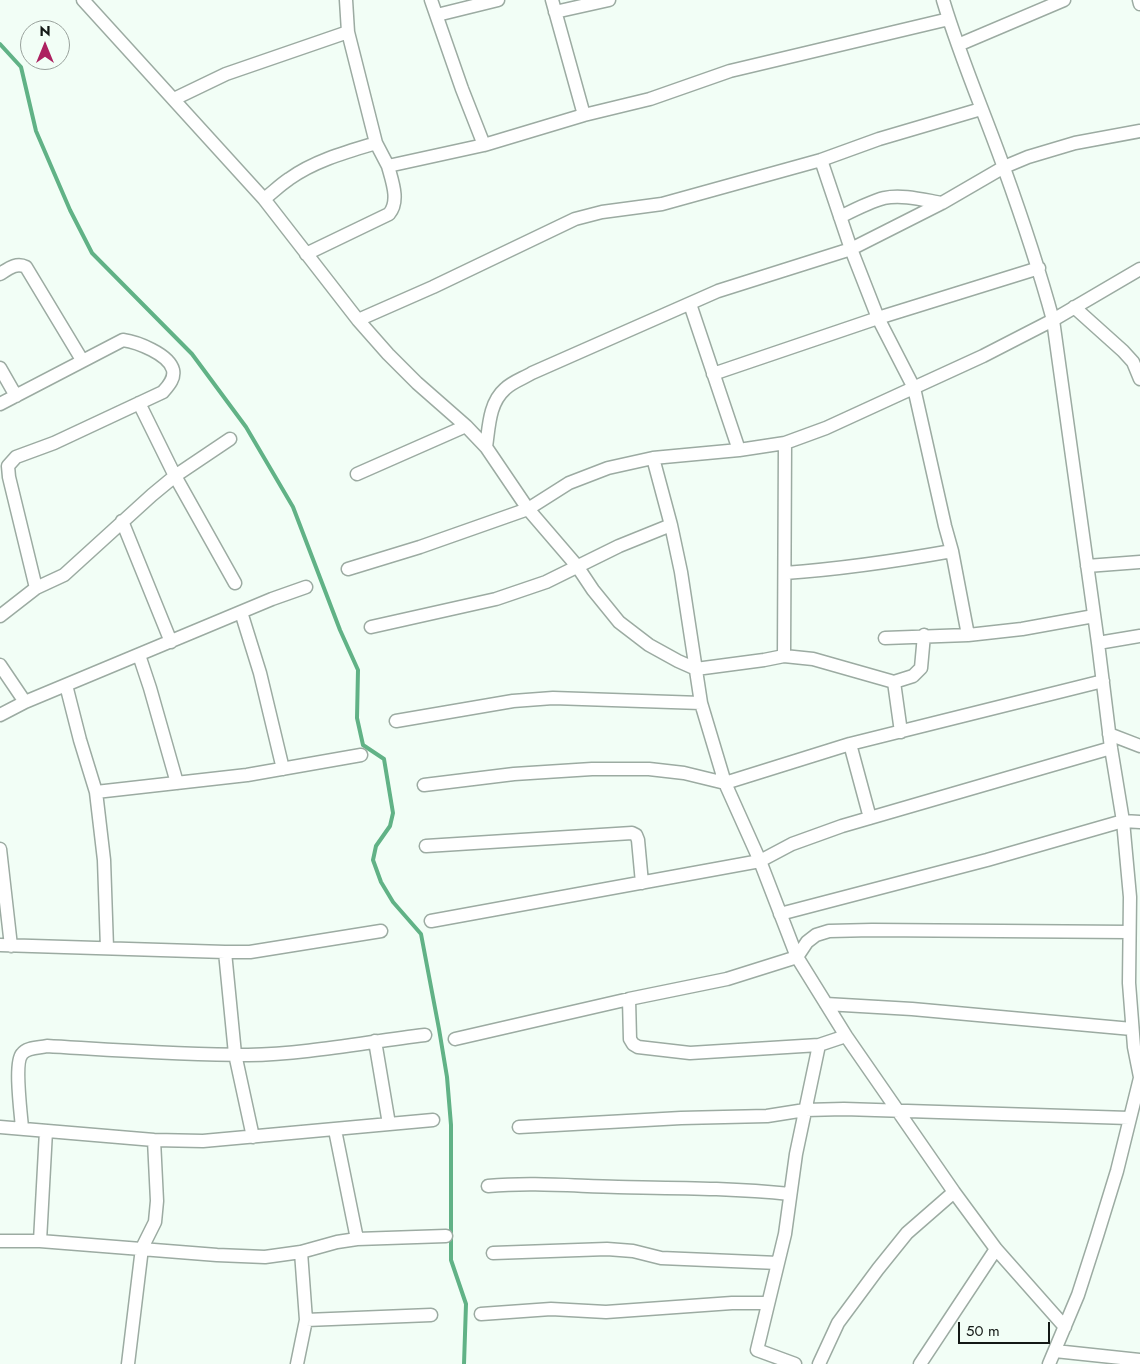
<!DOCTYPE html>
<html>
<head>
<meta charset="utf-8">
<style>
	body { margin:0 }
	#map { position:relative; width:1140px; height:1364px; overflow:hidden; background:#f2fef6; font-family:Jost,sans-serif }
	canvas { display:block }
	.north { position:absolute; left:20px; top:20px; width:50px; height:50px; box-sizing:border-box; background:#f2fef6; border:1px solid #99a29c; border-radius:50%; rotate:0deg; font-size:14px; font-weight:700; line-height:20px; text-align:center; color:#131815 }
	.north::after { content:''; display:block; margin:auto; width:18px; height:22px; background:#ad2160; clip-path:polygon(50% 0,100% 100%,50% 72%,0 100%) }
	.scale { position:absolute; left:958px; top:1322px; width:92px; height:22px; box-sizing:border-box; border:2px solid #131815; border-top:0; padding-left:6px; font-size:15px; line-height:18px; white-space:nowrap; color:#131815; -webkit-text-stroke:4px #f2fef6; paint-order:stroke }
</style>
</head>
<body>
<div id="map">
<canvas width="1140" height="1364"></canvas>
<div class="north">N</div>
<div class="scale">50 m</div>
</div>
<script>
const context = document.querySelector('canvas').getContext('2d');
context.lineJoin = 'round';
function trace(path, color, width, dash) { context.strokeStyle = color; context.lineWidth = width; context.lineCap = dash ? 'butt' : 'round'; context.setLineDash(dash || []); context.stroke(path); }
const stream = new Path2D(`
	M0,44L21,67L36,131L70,210L92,253L192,354L246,427L293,507L340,630L358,670L357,718L363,745L384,759L393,813L390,826L376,846L373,860L381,882L393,902L421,934L439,1029L447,1077L451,1125V1260L466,1304L464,1364`);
const minor = new Path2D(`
	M83,0L264,199L358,320L388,354L417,383L466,426L486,447L528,509L577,566L593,590L619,622L649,645L678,661L696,669L764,660L784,656L785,443
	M346,0L348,32L376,143
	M431,0L462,89L484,145
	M552,0L584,115
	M943,0C960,57 984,112 1004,168C1022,218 1039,269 1053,320L1098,643L1111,748L1123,821L1130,897L1129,983L1134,1047L1140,1077
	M1139,0L1140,4
	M555,12L609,0
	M437,15L498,0
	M958,45L1064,0
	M174,99L226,74L348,32
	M821,160L851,249L878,318L914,388L945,526L952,551L968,635L1022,629L1094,616
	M264,199C272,193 280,185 289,179C314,161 346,152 376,143L388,166L484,145L584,115L650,99L730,71L949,19
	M840,217C854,210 869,202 884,198C902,194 924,200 942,203
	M306,254L389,214C400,201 392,181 388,166
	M0,274C8,269 16,262 26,267L82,360
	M690,304L739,450
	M1074,307L1123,351L1133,362L1140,379
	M358,320L433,287L575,219L602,212L662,204L821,160L879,139L981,109
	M0,368L16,396
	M713,374L878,318L1039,268
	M139,403L175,476L235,583
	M0,404L123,340C137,342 169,354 173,370C175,379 168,386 163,392L54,443L16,457L8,466L9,477L36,588
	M486,447C489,427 489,403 505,389C512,382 524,378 532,373L718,291L851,249L942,203L1004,167L1028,157L1075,143L1140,131
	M653,458L671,525L681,572L701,703L725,783L760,861L797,957L846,1036L954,1192L996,1249L1065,1327
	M357,474L466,426
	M122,521L171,642
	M1087,566L1140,562
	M348,569L420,547L528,509L569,483L608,468L653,458L739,450L785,443L826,428L983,356L1053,320L1140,269
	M785,573C841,569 896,561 952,551
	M241,612L260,673L283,769
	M0,616L36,588L64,575L152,495L175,476L230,439
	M371,627L496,599L546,582L619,546L671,525
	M885,638L968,635
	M1098,643L1140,636
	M139,655L150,688L177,783
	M784,656L813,659L894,682L913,676L921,668L924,635
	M0,665L25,702
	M894,682L901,732
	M66,685L80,740L96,792L104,860L107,948
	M0,715L25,702L272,599L306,587
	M396,721L513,701L553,698L701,703
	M1109,734L1140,746
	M850,744L870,818
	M424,785L514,774L592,769H649L684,773L725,783L850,744L1103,681
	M96,792L247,775L361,755
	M426,846L632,833L636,835L638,840L642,883
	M0,849L11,946
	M780,914L987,860L1123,821L1140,822
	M431,921L760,861L792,844L842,826L1111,748
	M0,945L225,952H250L381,931
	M225,952L235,1054L253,1137
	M629,999L630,1039L633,1044L638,1047L690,1053L819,1045L846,1036
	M826,1004L912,1009L1132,1029
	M455,1039L629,999L727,979L797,957L807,942L816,935L829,931L872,930L1129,932
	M375,1041L389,1124
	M0,1127L154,1140L203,1141L433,1120
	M519,1127L681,1118L767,1116L805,1110L844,1109L1129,1118
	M22,1128C21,1114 14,1063 22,1054C27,1047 39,1048 47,1046C114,1050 181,1055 248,1055C307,1054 366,1042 425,1035
	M335,1130L357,1239
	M488,1186C532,1182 574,1186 618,1187C676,1188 733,1188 790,1194
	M0,1241H40L217,1255L265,1257L301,1252L337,1242L357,1239L446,1236
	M40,1241L46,1131
	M493,1253L607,1249L633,1251L661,1258L778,1263
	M481,1314L551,1309L606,1312L732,1303H768
	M306,1320L431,1315
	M1055,1351L1140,1360
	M128,1364L142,1248L155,1222L157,1201L154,1140
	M297,1364L306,1320L301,1252
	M795,1364L757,1350L785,1234L796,1154L819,1045
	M819,1364L838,1323L878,1269L907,1233L954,1192
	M920,1364L996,1249
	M1049,1364L1078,1295L1097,1236L1117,1171L1140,1078`);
trace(stream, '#61b286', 4);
trace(minor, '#9caba2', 15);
trace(minor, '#fff', 12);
</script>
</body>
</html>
